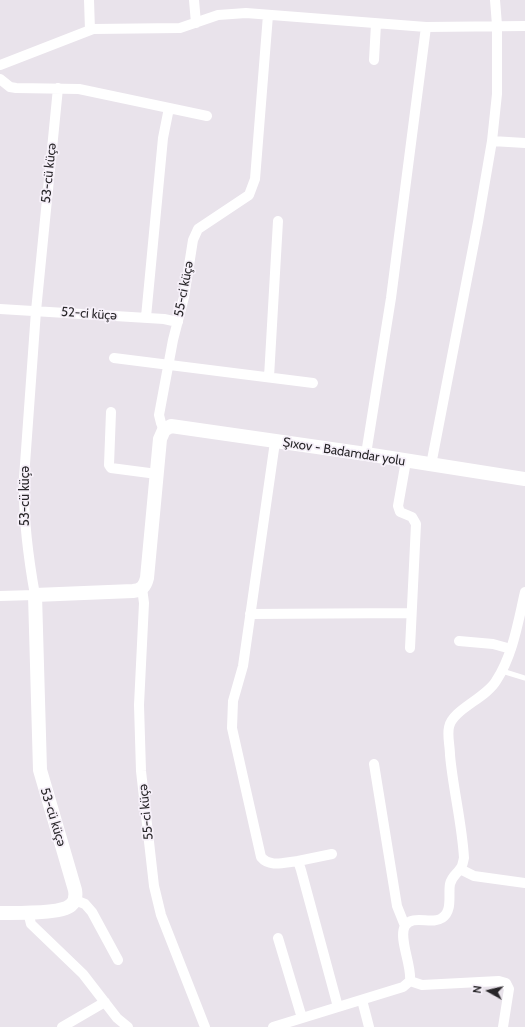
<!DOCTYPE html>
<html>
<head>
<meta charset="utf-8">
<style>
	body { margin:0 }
	#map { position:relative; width:525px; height:1027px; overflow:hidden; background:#e9e3eb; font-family:Cabin,sans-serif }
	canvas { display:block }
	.north { position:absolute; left:469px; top:971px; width:40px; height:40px; -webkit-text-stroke:3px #f6f0f9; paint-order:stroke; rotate:278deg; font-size:11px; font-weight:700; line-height:16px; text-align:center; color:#282629 }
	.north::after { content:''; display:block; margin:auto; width:14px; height:18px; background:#282629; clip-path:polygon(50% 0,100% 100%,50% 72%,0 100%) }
</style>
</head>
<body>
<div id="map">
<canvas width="525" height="1027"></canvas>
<div class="north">N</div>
</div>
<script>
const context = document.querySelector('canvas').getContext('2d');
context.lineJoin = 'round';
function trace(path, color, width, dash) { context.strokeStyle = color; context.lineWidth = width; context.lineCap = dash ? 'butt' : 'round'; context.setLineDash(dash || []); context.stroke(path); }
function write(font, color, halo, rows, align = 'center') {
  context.font = font + ' Cabin,sans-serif'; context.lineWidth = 3.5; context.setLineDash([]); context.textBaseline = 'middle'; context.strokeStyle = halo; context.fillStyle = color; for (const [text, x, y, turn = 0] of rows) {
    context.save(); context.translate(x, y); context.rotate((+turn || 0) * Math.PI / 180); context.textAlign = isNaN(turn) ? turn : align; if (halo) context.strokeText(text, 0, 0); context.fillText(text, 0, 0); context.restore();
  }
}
const lane = new Path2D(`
	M502,671L525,678`);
const street = new Path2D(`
	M89,0L90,30
	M194,0L196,23
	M374,60L376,24
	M0,65L93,29L180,28L218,15L246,13L426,27L525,26
	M0,79L10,87L16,88L79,89L207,116
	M492,141L525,143
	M0,309L164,319L178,322
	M146,317L163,138L169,108
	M114,358L313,383
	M269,377L278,221
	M111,412L109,465L111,468L157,474
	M164,430L161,423L159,415L173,340L184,297L193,240L198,229L249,195L255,179L268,15
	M275,442L243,666L233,701L232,728L261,857C270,868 285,862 298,861L301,870L338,1007
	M366,454L391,298L426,27
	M406,461L398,506L400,512L412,517L416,524L410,648
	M431,465L478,222L492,141L497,94V25L495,0
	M142,588L144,603L139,705L141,771L154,886L161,915L205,1027
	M0,596L35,595C28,556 23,517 24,478L36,311L58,88
	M250,614L411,613
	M459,641L493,644L511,649
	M374,764L397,906L405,926
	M298,861L332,854
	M460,869L474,876L525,883
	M75,900L85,904L92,912L118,960
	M28,912L31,924L83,974L117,1018L128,1027
	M278,938L302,1018
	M410,981L422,985L499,981L506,983L509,989L503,1027
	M362,1000L369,1027
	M62,1027L105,1002
	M273,1027L403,987L410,981C412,965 398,938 405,926C412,914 432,925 442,918C453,911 448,894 450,884C452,876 456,875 460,869C463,866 463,861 464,858C462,823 453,789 450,755C450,746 447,736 449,727C452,710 486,698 496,681C513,655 518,622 525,592`);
const secondary = new Path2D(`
	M0,913C15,913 62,914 71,905C76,901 76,896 75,890L40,770L35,595L133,591C142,590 145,586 147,578L160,439L164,430L171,426L366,454L525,479`);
const streetNames = [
	["53-cü küçə",49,173,-84],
	["55-ci küçə",184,289,-79],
	["52-ci küçə",89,314,4],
	["Şıxov - Badamdar yolu",344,452,9],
	["53-cü küçə",25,496,-90],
	["55-ci küçə",146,812,-96],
	["53-cü küçə",53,817,73]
];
trace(lane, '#fff', 5);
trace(street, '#fff', 10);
trace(secondary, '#fff', 14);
write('13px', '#282629', '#f6f0f9', streetNames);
</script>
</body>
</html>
